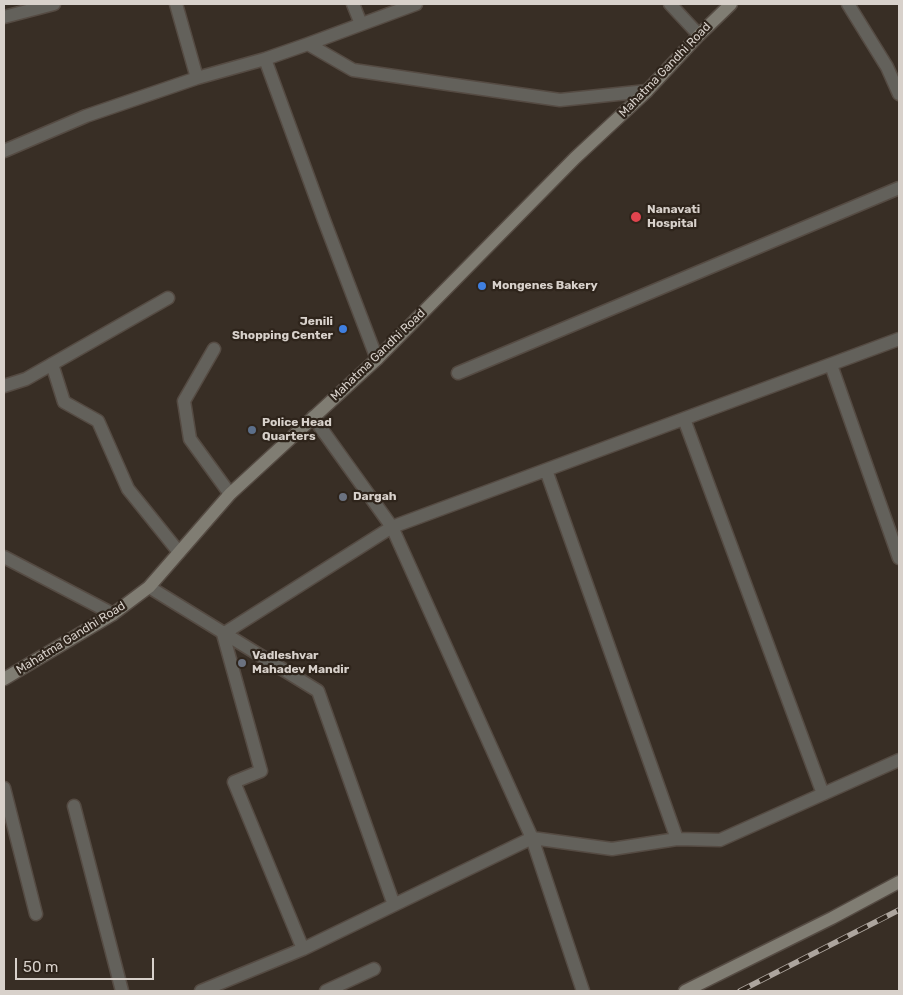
<!DOCTYPE html>
<html>
<head>
<meta charset="utf-8">
<style>
	body { margin:0 }
	#map { position:relative; width:903px; height:995px; overflow:hidden; background:#382e25; font-family:Rubik,sans-serif }
	canvas { display:block }
	.frame { position:absolute; inset:0; border:5px solid #d8d1cb; pointer-events:none }
	.scale { position:absolute; left:15px; top:958px; width:139px; height:22px; box-sizing:border-box; border:2px solid #d8d1cb; border-top:0; padding-left:6px; font-size:15px; line-height:18px; white-space:nowrap; color:#d8d1cb; -webkit-text-stroke:4px #2e241b; paint-order:stroke }
</style>
</head>
<body>
<div id="map">
<canvas width="903" height="995"></canvas>
<div class="frame"></div>
<div class="scale">50 m</div>
</div>
<script>
const context = document.querySelector('canvas').getContext('2d');
context.lineJoin = 'round';
function trace(path, color, width, dash) { context.strokeStyle = color; context.lineWidth = width; context.lineCap = dash ? 'butt' : 'round'; context.setLineDash(dash || []); context.stroke(path); }
function write(font, color, halo, rows, align = 'center') {
  context.font = font + ' Rubik,sans-serif'; context.lineWidth = 4.5; context.setLineDash([]); context.textBaseline = 'middle'; context.strokeStyle = halo; context.fillStyle = color; for (const [text, x, y, turn = 0] of rows) {
    context.save(); context.translate(x, y); context.rotate((+turn || 0) * Math.PI / 180); context.textAlign = isNaN(turn) ? turn : align; if (halo) context.strokeText(text, 0, 0); context.fillText(text, 0, 0); context.restore();
  }
}
const street = new Path2D(`
	M176,4L197,78
	M353,4L361,24
	M670,4L699,35
	M848,4L887,67L899,94
	M4,17L54,4
	M308,44L353,70L448,84L560,100L647,91
	M265,59L324,220L377,359
	M4,151L86,116L197,78L265,59L308,44L416,4
	M214,349L184,401L190,439L230,494
	M52,364L64,402L98,421L128,489L178,551
	M831,365L899,558
	M458,373L899,188
	M4,386L26,379L168,298
	M313,417L392,527L532,838L583,991
	M684,419L823,794
	M546,470L677,839
	M4,557L113,614
	M149,587L318,691L394,905
	M4,788L36,914
	M74,806L122,991
	M303,949L234,782L261,771L223,634L392,527L899,339
	M201,991L303,949L532,838L612,849L677,839L720,840L899,760
	M326,991L374,969`);
const secondary = new Path2D(`
	M4,679L113,614L149,587L230,494L377,359L575,158L647,91L699,35L731,4
	M685,991L832,918L899,882`);
const rail = new Path2D(`
	M740,991L899,910`);
const markers = [
	[636,217,6,"#e0444e"],
	[482,286,5,"#3f7fe0"],
	[343,329,5,"#3f7fe0"],
	[252,430,5,"#5c6f8a"],
	[343,497,5,"#6b7280"],
	[242,663,5,"#6b7280"]
];
const streetNames = [
	["Mahatma Gandhi Road",665,70,-46],
	["Mahatma Gandhi Road",378,355,-44],
	["Mahatma Gandhi Road",71,638,-32]
];
const poiNames = [
	["Nanavati",647,210],
	["Hospital",647,224],
	["Mongenes Bakery",492,286],
	["Jenili",333,322,"right"],
	["Shopping Center",333,336,"right"],
	["Police Head",262,423],
	["Quarters",262,437],
	["Dargah",353,497],
	["Vadleshvar",252,656],
	["Mahadev Mandir",252,670]
];
trace(street, '#554b43', 15);
trace(secondary, '#554b43', 15);
trace(street, '#63615b', 12);
trace(secondary, '#807d73', 12);
trace(rail, '#ada59e', 5.5);
trace(rail, '#2e241b', 4, [11]);
for (const [x, y, r, color] of markers) { const dot = new Path2D(); dot.arc(x, y, r, 0, 2 * Math.PI); context.fillStyle = color; context.fill(dot); trace(dot, '#2e241b', 2); }
write('12px', '#d8d1cb', '#2e241b', streetNames);
write('bold 12px', '#d8d1cb', '#2e241b', poiNames, 'left');
</script>
</body>
</html>
